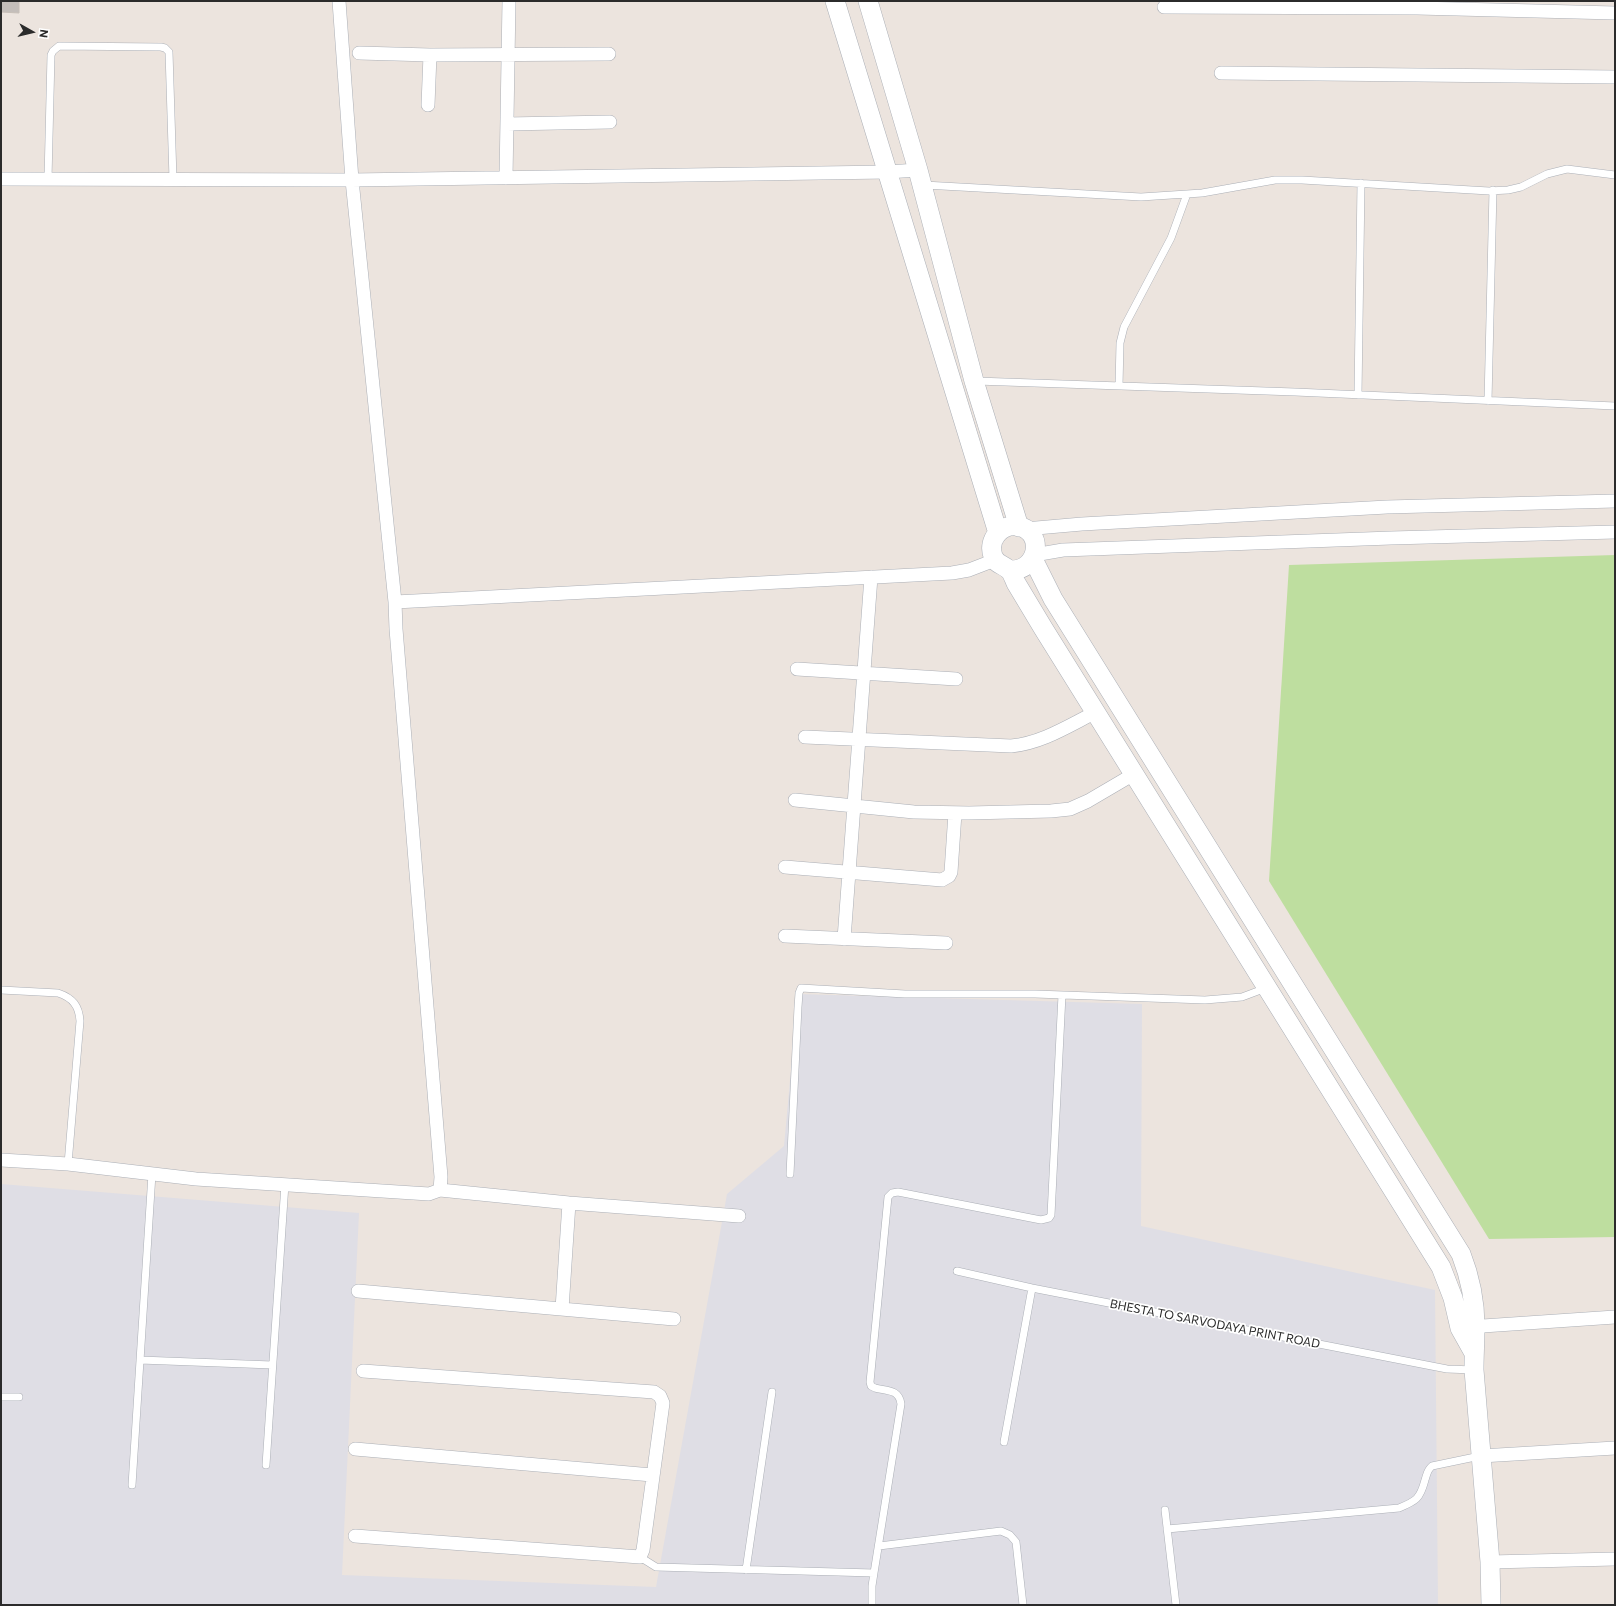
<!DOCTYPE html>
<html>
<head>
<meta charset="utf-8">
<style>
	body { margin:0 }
	#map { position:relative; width:1616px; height:1606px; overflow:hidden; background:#ece4de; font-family:Commissioner,sans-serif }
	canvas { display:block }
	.frame { position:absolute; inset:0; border:2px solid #2b2b2b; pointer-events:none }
	.north { position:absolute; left:12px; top:12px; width:40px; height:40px; -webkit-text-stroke:3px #fff; paint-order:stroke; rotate:98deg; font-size:11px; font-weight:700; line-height:16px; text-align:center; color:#2b2b2b }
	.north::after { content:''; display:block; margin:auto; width:14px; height:18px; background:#2b2b2b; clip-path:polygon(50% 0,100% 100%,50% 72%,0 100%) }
</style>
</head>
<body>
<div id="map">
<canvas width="1616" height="1606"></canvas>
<div class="frame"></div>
<div class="north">N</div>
</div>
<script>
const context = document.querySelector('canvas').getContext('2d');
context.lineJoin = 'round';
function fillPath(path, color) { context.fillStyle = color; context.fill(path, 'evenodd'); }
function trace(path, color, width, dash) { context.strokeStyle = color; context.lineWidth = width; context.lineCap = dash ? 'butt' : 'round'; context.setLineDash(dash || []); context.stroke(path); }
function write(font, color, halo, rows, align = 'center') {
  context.font = font + ' Commissioner,sans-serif'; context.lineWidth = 3.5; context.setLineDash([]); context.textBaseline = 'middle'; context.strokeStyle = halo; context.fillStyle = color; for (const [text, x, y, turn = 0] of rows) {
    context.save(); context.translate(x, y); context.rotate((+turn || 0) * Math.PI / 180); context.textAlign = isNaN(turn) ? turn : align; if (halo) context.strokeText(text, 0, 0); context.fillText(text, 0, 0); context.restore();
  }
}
const industrial = new Path2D(`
	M798,994L1142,1004L1141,1226L1435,1290L1438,1605H1V1184L359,1213L342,1575L656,1587L727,1194L784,1146Z`);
const green = new Path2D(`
	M1615,555V1237L1489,1239L1269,881L1289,565Z`);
const building = new Path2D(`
	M1,1H19V13L1,12Z`);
const lane = new Path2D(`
	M48,179L51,55L53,51L59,46L161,47L165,48L169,52L173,179
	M924,185L1141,197L1202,193L1275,180H1302L1489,191L1508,190L1521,187L1547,174L1567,169L1615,175
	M976,381L1295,392L1615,406
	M1119,386L1120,343L1124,327L1171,238L1187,194
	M1358,395L1361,183
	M1488,401L1493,190
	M1,990L58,993C73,998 79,1006 80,1021L68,1164
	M790,1174L798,1007L799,993L801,988L905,994H1035L1205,1000L1242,997L1266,988
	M957,1271L1032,1288L1447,1369L1474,1370
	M140,1360L272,1365
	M1,1397H19
	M1004,1442L1032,1288
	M266,1465L285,1184
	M132,1485L152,1174
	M1165,1510L1176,1605
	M1167,1529L1399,1508C1416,1501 1420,1499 1425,1480C1427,1474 1427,1470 1432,1466L1480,1456
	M879,1546L1001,1531L1010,1535L1016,1542L1023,1605
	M640,1557L656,1567L874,1573
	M746,1570L772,1392
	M872,1605V1586L874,1573L901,1404C899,1389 887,1391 875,1388L871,1386L870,1382L888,1197L892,1193L898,1192L1041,1220L1049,1218L1051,1215L1062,995`);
const street = new Path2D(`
	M1164,7L1417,8L1615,13
	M359,53L430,55L609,54
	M1221,73L1615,77
	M428,105L430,55
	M507,124L610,122
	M506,178L509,1
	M1,179L352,180L339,1
	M1025,529L1082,524L1387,507L1615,501
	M1034,555L1063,550L1391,538L1615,532
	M395,602L352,180L887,172L918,170
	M797,669L956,679
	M805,737L1011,746C1042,743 1068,726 1096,712
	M795,800L914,812L969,813L1051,811L1070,809L1088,801L1134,774
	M785,867L942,880L949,876L951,872L955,813
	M785,936L946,943
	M844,939L871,577
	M1,1160L68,1164L196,1179L429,1194L440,1190L441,1177L396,629L395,602L952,573L969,570L995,560
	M440,1190L569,1203L739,1216
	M358,1291L674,1319
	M562,1309L569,1203
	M1468,1327L1615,1317
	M355,1449L652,1475
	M1481,1456L1615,1448
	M355,1536L640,1557L643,1550L663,1403L660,1396L654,1392L363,1371
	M1490,1562L1615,1559`);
const secondary = new Path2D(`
	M835,1L998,533
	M868,1L918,170L974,381L1019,527
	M1033,559L1053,599L1461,1254C1470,1277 1475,1302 1475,1326C1475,1341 1474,1355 1474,1370L1490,1562L1491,1605
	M1009,570C1040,572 1045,530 1017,526C1001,524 987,540 993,556C996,565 1003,564 1009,570C1012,572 1014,579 1016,583C1025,598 1034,613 1043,628L1441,1267L1453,1298L1460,1328L1474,1353`);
const streetNames = [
	["BHESTA TO SARVODAYA PRINT ROAD",1215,1324,11]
];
fillPath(industrial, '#dfdee5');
fillPath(green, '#bede9f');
fillPath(building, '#c4beba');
trace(building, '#c7bfb8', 1);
trace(lane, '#abafb6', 8);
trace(street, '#abafb6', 14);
trace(secondary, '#abafb6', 20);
trace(lane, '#fff', 7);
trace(street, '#fff', 13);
trace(secondary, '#fff', 19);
write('12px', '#2b2b2b', '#fff', streetNames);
</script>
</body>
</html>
